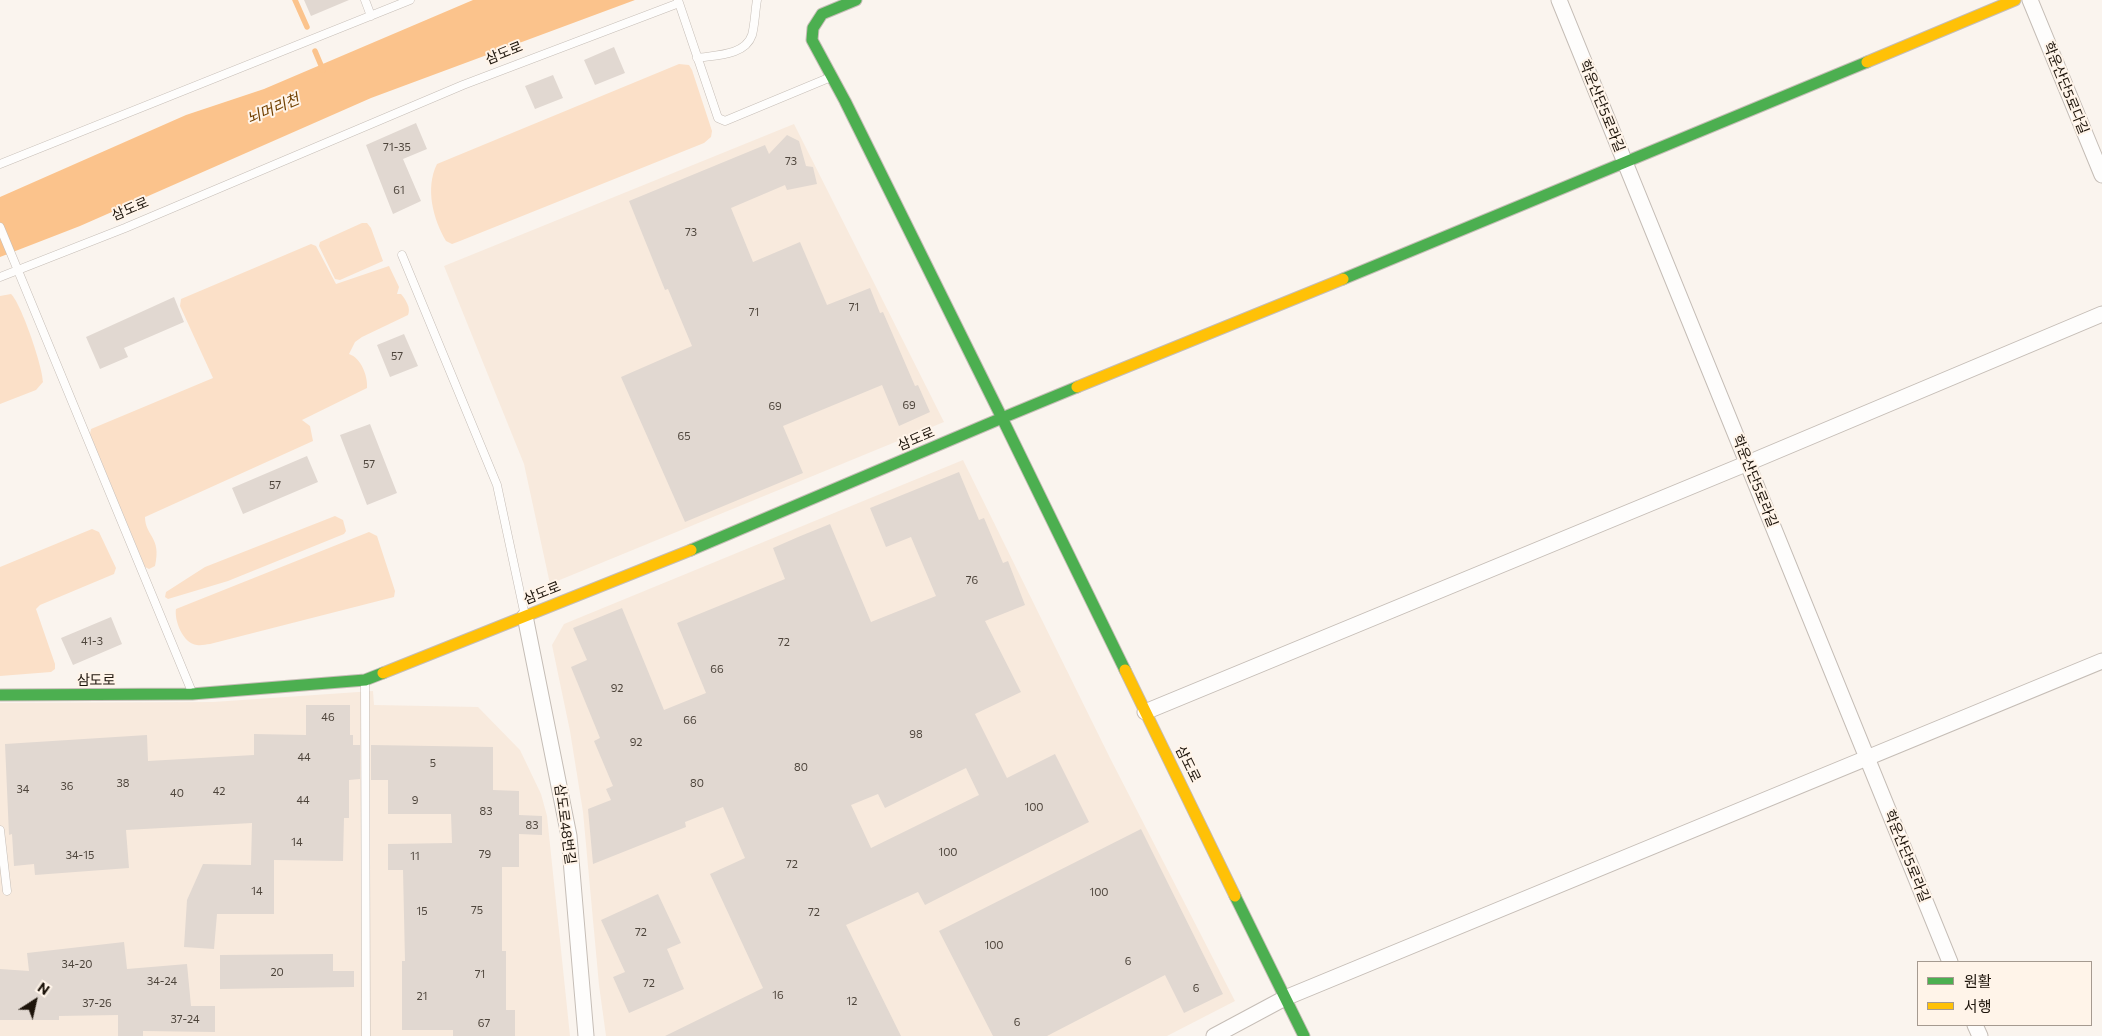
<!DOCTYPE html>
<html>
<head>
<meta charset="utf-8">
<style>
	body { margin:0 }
	#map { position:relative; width:2102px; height:1036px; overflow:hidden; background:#faf4ee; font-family:Commissioner,"Noto Sans KR",sans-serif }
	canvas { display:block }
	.legend { position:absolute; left:1917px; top:961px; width:175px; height:65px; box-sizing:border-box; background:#fff4e9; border:1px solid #a59a90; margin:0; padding:6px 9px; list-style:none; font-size:15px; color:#1d140b }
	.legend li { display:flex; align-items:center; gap:10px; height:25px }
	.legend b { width:25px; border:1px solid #a59a90 }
	.north { position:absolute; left:10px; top:976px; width:50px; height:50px; -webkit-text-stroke:4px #fff4e9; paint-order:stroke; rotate:35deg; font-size:14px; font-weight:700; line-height:20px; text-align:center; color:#1d140b }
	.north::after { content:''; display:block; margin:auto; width:18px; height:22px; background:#1d140b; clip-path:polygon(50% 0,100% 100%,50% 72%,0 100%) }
</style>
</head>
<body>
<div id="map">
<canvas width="2102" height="1036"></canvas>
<ul class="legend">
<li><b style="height:6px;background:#4caf50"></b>원활</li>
<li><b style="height:6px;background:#ffc107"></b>서행</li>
</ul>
<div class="north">N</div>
</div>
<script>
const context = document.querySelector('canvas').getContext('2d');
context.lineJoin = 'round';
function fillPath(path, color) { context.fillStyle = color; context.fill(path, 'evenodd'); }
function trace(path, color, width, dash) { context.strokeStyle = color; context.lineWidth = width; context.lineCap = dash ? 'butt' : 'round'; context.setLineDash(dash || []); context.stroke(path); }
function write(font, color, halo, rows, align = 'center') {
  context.font = font + ' Commissioner,"Noto Sans KR",sans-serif'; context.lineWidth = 4; context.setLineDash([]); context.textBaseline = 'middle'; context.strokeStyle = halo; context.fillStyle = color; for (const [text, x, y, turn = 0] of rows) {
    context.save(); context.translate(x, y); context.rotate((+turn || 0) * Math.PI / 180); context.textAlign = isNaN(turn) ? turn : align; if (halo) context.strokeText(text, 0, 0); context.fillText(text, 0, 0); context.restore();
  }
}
const built = new Path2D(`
	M794,124L944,422L550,584L524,464L444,266Z
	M963,460L1110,758L1235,1001L1167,1036H606L599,985L583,812L570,731L552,645L564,624Z
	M373,691L374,705L478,707L520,750L541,794L547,816L570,1036H0V703L213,702Z`);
const green = new Path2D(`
	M679,64L689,65L692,70L712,131L711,137L704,143L460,241L452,244L446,241C433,219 425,188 437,164Z
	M362,223H367L371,228L383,261L340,280L335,279L319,246L320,242Z
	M311,244L316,246L336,284L389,266L399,287L397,294H401C406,300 411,308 408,315L362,337L355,342L349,354C361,358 368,376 367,388L302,420L310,426L313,441L145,517C145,536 162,537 155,566L149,569L145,567L90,434L91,429L213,378L180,306L181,299Z
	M11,294C21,303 43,367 43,382L36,390L0,404V296Z
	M335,516L343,520L346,531L344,534L228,581L168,599L165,597L166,592L205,567Z
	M92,529L99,532L116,568L114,574L40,605L36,609L55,664V669L51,672L0,676V567Z
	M369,532L377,536L395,591L394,597L210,644C206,644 201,646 197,645C183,644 174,620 176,609Z`);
const water = new Path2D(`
	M473,0H635L371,98L80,226L0,257V197L186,115L264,89Z`);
const stream = new Path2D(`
	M295,0L307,27
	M315,51L323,70`);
const building = new Path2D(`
	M304,0H349L311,16Z
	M614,47L625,73L595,85L584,60Z
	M553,75L563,98L535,109L525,86Z
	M416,123L427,149L403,159L421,201L393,214L366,145Z
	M787,135L799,141L806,166L813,167L817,184L787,190L785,185L731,208L753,262L800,242L827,305L870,288L880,313L883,312L915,386L918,385L930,412L899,426L882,385L783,426L803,473L685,522L621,377L692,346L668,289L665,290L629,201L765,145L769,154Z
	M174,297L184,322L124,348L128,357L100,369L86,337Z
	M404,334L418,366L390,377L377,345Z
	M370,424L397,493L367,505L340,435Z
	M307,456L318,482L243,514L232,488Z
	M959,472L979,520L984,518L1003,563L1008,561L1025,605L985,621L1021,692L975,714L1007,778L1055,754L1089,822L925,905L918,892L846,925L901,1036H665L763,988L710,874L745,858L723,807L685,822L686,827L593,864L588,809L611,800L606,789L613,786L594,741L600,738L571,667L587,660L573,628L622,608L664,710L706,693L677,623L785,579L773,548L798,537L830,524L871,622L936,596L911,537L886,547L870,508ZM966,768L979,795L871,848L851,805L878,794L885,808Z
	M111,617L122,644L73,665L61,638Z
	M306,705H350V735H353V745H360V779L349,780V818H344L343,861L274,860V914H217L214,949L184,947L187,900L203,864L251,865L252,823L126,830L129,868L35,875L34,864L14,866L12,834L9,835L5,744L147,735L148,761L254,755V734L306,735Z
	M371,745L493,747V790L519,791V815L542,816V835L519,834V867H502V951H506V1010H515V1036H453V1030H402V961H405L403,870H388V844L452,843L451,814H388V780H371Z
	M1141,829L1223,994L1184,1013L1165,975L1047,1036H993L939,931Z
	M658,894L681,943L667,949L684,989L629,1013L613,977L625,972L601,920Z
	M124,942L127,969L187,964L191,1006H215V1032L143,1031V1036H118V1015L59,1016V1020H0V969L29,971L27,953Z
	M333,954V971H354V987L220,989V955Z`);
const lane = new Path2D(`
	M365,0L371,16
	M678,0L718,118L725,121L831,77
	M697,58C715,55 745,56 752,35C755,24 755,11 757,0
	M0,164L410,0
	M0,227L192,692
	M402,255L497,485L525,616
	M0,277L125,228L463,85L679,3
	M365,681L366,1036
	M0,830L7,891`);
const street = new Path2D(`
	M1559,0L1950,962
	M2030,0L2102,175
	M525,616L569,836L586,1036
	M1145,712L1748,463L2102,314
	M1975,1025L1980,1036
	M1214,1036L1285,998L2102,661`);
const fast = new Path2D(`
	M856,0L822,14L813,28L812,40L845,101L1002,418L1077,387
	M1343,279L1867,62
	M691,550L1002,418L1125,670
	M0,695L192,694L365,680L383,673
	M1235,896L1304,1036`);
const slow = new Path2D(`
	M1867,62L2015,0
	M1077,387L1343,279
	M1125,670L1235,896
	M383,673L691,550`);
const numberNames = [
	["71-35",397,147],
	["73",791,161],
	["61",399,190],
	["73",691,232],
	["71",854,307],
	["71",754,312],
	["57",397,356],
	["69",909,405],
	["69",775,406],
	["65",684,436],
	["57",369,464],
	["57",275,485],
	["76",972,580],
	["41-3",92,641],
	["72",784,642],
	["66",717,669],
	["92",617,688],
	["46",328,717],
	["66",690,720],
	["98",916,734],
	["92",636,742],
	["44",304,757],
	["5",433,763],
	["80",801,767],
	["38",123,783],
	["80",697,783],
	["36",67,786],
	["34",23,789],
	["42",219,791],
	["40",177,793],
	["44",303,800],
	["9",415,800],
	["100",1034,807],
	["83",486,811],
	["83",532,825],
	["14",297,842],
	["100",948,852],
	["79",485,854],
	["34-15",80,855],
	["11",415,856],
	["72",792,864],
	["14",257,891],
	["100",1099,892],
	["75",477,910],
	["15",422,911],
	["72",814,912],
	["72",641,932],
	["100",994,945],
	["6",1128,961],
	["34-20",77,964],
	["20",277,972],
	["71",480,974],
	["34-24",162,981],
	["72",649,983],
	["6",1196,988],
	["16",778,995],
	["21",422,996],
	["12",852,1001],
	["37-26",97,1003],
	["37-24",185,1019],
	["6",1017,1022],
	["67",484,1023]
];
const streetNames = [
	["삼도로",504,53,-22],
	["학운산단5로다길",2066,88,68],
	["학운산단5로라길",1602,106,68],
	["삼도로",130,209,-23],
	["삼도로",916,439,-23],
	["학운산단5로라길",1755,481,68],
	["삼도로",542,593,-22],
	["삼도로",96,680],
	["삼도로",1188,764,64],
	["삼도로48번길",565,824,82],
	["학운산단5로라길",1907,856,68]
];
const waterNames = [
	["뇌머리천",273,109,-23]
];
fillPath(built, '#f8eadd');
fillPath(green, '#fbe0c8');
fillPath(water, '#fbc38c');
trace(stream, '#fbc38c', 5.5);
fillPath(building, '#e1d8d1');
trace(lane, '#c5bdb6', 9);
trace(street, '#c5bdb6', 17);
trace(fast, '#c5bdb6', 13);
trace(slow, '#c5bdb6', 13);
trace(lane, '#fefdfc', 8);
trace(street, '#fefdfc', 15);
trace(fast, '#4caf50', 11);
trace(slow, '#ffc107', 11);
write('11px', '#4e453c', null, numberNames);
write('14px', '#1d140b', '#fff4e9', streetNames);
write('italic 15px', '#724102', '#fff4e9', waterNames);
</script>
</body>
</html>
